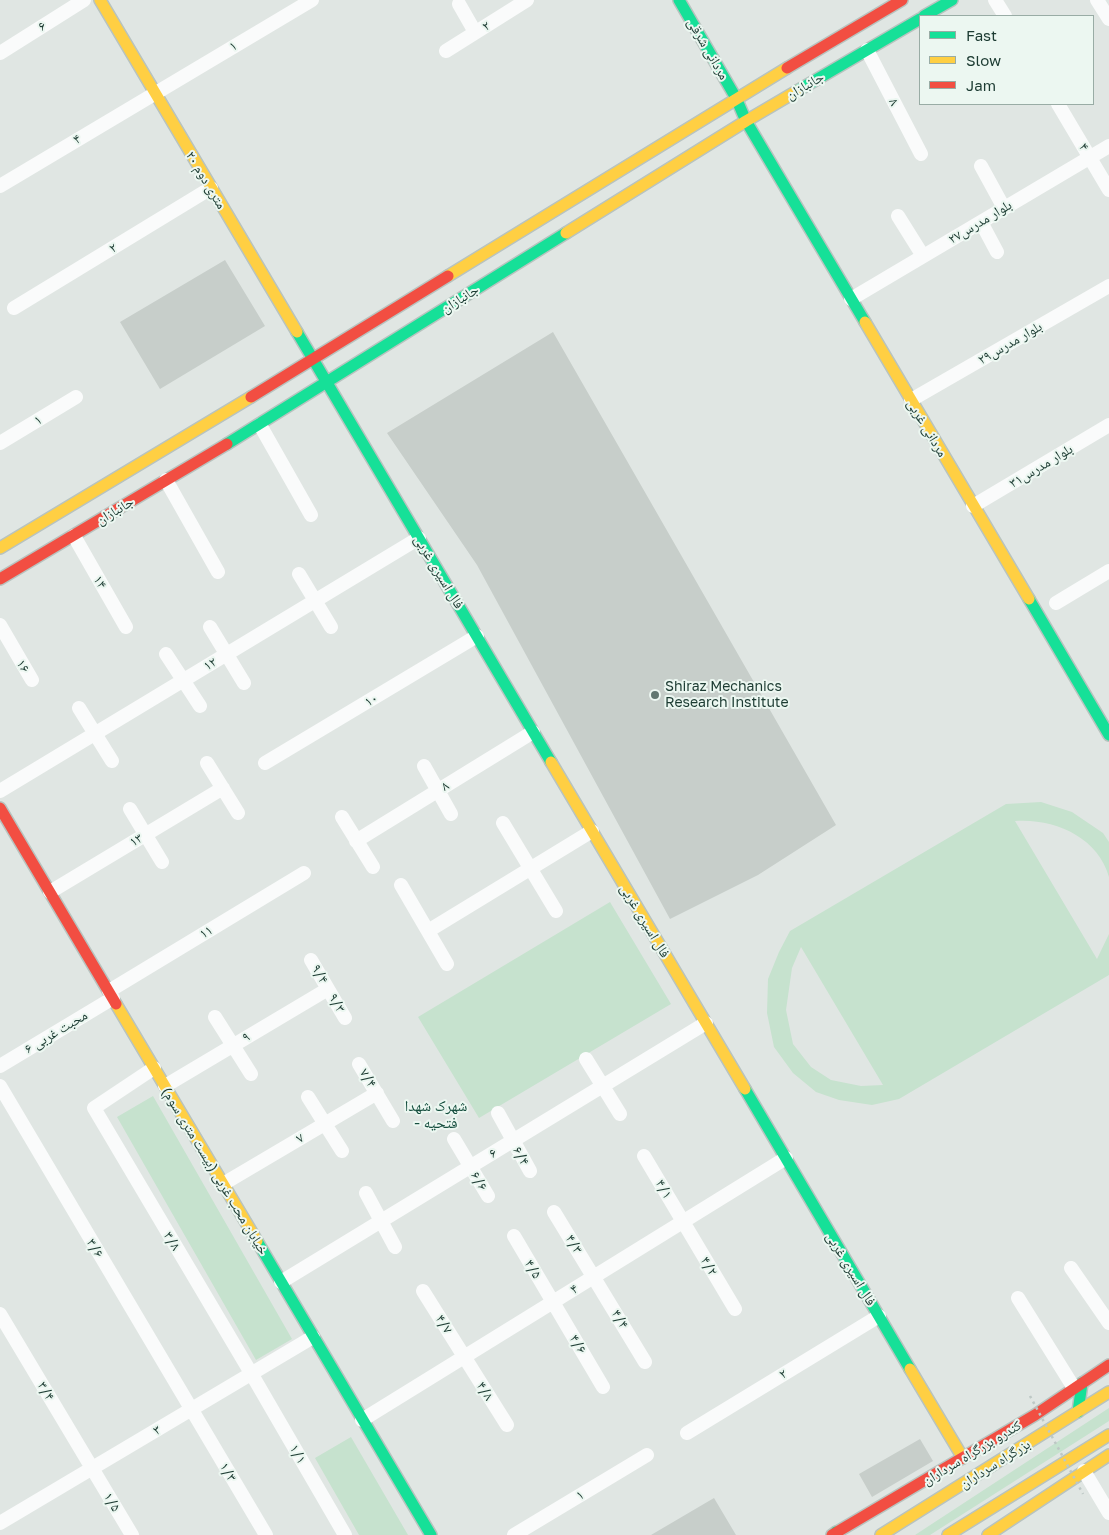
<!DOCTYPE html>
<html>
<head>
<meta charset="utf-8">
<style>
	body { margin:0 }
	#map { position:relative; width:1109px; height:1535px; overflow:hidden; background:#e0e6e3; font-family:"Golos Text",sans-serif }
	canvas { display:block }
	.legend { position:absolute; left:919px; top:15px; width:175px; height:90px; box-sizing:border-box; background:#ecf7f1; border:1px solid #99aca5; margin:0; padding:6px 9px; list-style:none; font-size:15px; color:#1c3b32 }
	.legend li { display:flex; align-items:center; gap:10px; height:25px }
	.legend b { width:25px; border:1px solid #99aca5 }
</style>
</head>
<body>
<div id="map">
<canvas width="1109" height="1535"></canvas>
<ul class="legend">
<li><b style="height:6px;background:#16e098"></b>Fast</li>
<li><b style="height:6px;background:#ffcf43"></b>Slow</li>
<li><b style="height:6px;background:#f24e42"></b>Jam</li>
</ul>
</div>
<script>
const context = document.querySelector('canvas').getContext('2d');
context.lineJoin = 'round';
function fillPath(path, color) { context.fillStyle = color; context.fill(path, 'evenodd'); }
function trace(path, color, width, dash) { context.strokeStyle = color; context.lineWidth = width; context.lineCap = dash ? 'butt' : 'round'; context.setLineDash(dash || []); context.stroke(path); }
function write(font, color, halo, rows, align = 'center') {
  context.font = font + ' "Golos Text","Noto Naskh Arabic",sans-serif'; context.lineWidth = 4; context.setLineDash([]); context.textBaseline = 'middle'; context.strokeStyle = halo; context.fillStyle = color; for (const [text, x, y, turn = 0] of rows) {
    context.save(); context.translate(x, y); context.rotate((+turn || 0) * Math.PI / 180); context.textAlign = isNaN(turn) ? turn : align; if (halo) context.strokeText(text, 0, 0); context.fillText(text, 0, 0); context.restore();
  }
}
const green = new Path2D(`
	M1041,802L1072,812L1103,833L1109,842V877C1098,837 1054,818 1015,821L1097,959L1109,934V975L899,1099L872,1105L839,1100L816,1092L793,1073L774,1047L767,1013L768,979L779,952L790,931L1006,804ZM801,947L883,1085L861,1086L831,1080L811,1067L793,1044L786,1010L792,968Z
	M610,902L671,1004L479,1118L418,1017Z
	M153,1096L292,1339L256,1360L117,1117Z
	M1109,1408V1421L930,1535H915Z
	M351,1437L408,1535H359L315,1458Z`);
const building = new Path2D(`
	M225,260L265,326L160,389L120,322Z
	M553,332L836,825L758,875L670,919L477,565L387,433Z
	M920,1439L933,1461L872,1497L859,1474Z
	M714,1498L736,1535H651Z`);
const street = new Path2D(`
	M995,0L1005,16
	M1097,0L1109,19
	M459,4L475,32
	M867,50L921,154
	M446,51L527,0
	M0,53L84,0
	M1058,104L1109,190
	M981,166L1004,208
	M0,186L312,0
	M898,216L923,256
	M981,222L997,252
	M851,299L1109,146
	M14,308L211,188
	M911,400L1109,286
	M260,425L311,515
	M0,443L76,397
	M166,480L218,572
	M973,506L1109,425
	M74,536L126,627
	M299,574L331,627
	M1056,603L1109,571
	M0,625L32,680
	M210,627L244,683
	M166,654L200,706
	M79,708L112,761
	M207,763L238,813
	M265,763L477,636
	M424,766L451,814
	M0,791L419,538
	M130,809L162,862
	M342,817L373,867
	M503,823L556,911
	M356,841L533,732
	M401,885L447,964
	M50,892L223,788
	M428,931L592,831
	M311,960L345,1018
	M109,991L304,873
	M215,1017L251,1074
	M586,1059L620,1114
	M359,1064L393,1121
	M0,1066L113,998
	M154,1068L94,1108L251,1373L345,1535
	M0,1086L266,1535
	M165,1086L328,989
	M308,1097L342,1151
	M498,1113L530,1171
	M454,1139L488,1196
	M644,1156L735,1309
	M223,1184L377,1093
	M366,1193L395,1247
	M554,1212L645,1362
	M514,1236L603,1387
	M1071,1268L1109,1323
	M281,1282L706,1023
	M423,1291L507,1425
	M1018,1298L1074,1388
	M0,1314L132,1535
	M362,1420L786,1158
	M687,1433L879,1316
	M1084,1471L1109,1513
	M0,1523L313,1337
	M514,1535L647,1455`);
const fast = new Path2D(`
	M679,0L736,98L746,121L865,322
	M924,16L952,0
	M797,91L920,19
	M297,332L551,762
	M227,444L566,233
	M1029,599L1109,735
	M745,1089L910,1369
	M257,1241L431,1535
	M1078,1412L1082,1383
	M834,1535L836,1532`);
const slow = new Path2D(`
	M100,0L297,332
	M566,233L746,121L797,91
	M448,276L787,68
	M865,322L1029,599
	M0,548L251,397
	M551,762L745,1089
	M116,1004L257,1241
	M910,1369L963,1458
	M881,1535L1109,1392
	M948,1535L1109,1435
	M988,1535L1109,1455`);
const jam = new Path2D(`
	M787,68L902,0
	M251,397L448,276
	M0,579L227,444
	M0,808L116,1004
	M832,1535L1035,1415L1109,1365`);
const pathBridge = new Path2D(`
	M1030,1396L1083,1494`);
const markers = [
	[655,695,5,"#617770"]
];
const streetNames = [
	["۶",42,26,-32],
	["۲",486,26,-32],
	["۱",233,46,-30],
	["مردانی شرقی",708,49,60],
	["جانبازان",805,86,-30],
	["۸",894,102,62],
	["۴",77,139,-31],
	["۴",1084,147,59],
	["۲۰ متری دوم",206,180,59],
	["بلوار مدرس۲۷",980,222,-31],
	["۲",113,248,-31],
	["جانبازان",460,299,-32],
	["۲۹بلوار مدرس",1010,343,-30],
	["۱",38,420,-31],
	["مردانی غربی",927,428,59],
	["بلوار مدرس۳۱",1041,466,-31],
	["جانبازان",115,511,-31],
	["فال اسیری غربی",439,572,59],
	["۱۴",100,582,60],
	["۱۲",210,664,-31],
	["۱۶",23,666,60],
	["۱۰",371,700,-31],
	["۸",445,786,-32],
	["۱۳",136,840,-31],
	["فال اسیری غربی",645,921,59],
	["۱۱",206,932,-31],
	["۹/۴",320,974,60],
	["۹/۳",337,1003,60],
	["محبت غربی ۶",56,1032,-31],
	["۹",246,1037,-30],
	["۷/۴",368,1078,58],
	["۷",300,1138,-31],
	["۶",493,1153,-31],
	["۶/۴",521,1156,61],
	["خیابان محب غربی (بیست متری سوم)",215,1171,59],
	["۶/۶",479,1181,59],
	["۴/۱",664,1189,60],
	["۳/۸",172,1241,59],
	["۴/۳",574,1244,59],
	["۳/۶",95,1248,59],
	["۴/۲",709,1266,59],
	["۴/۵",533,1269,59],
	["فال اسیری غربی",851,1269,59],
	["۴",574,1289,-32],
	["۴/۴",620,1319,59],
	["۴/۷",444,1324,58],
	["۴/۶",578,1344,59],
	["۲",783,1374,-31],
	["۳/۴",46,1391,59],
	["۴/۸",485,1391,58],
	["۳",157,1430,-31],
	["کندرو بزرگراه سرداران",972,1453,-31],
	["۱/۱",298,1454,60],
	["بزرگراه سرداران",995,1464,-32],
	["۱/۳",228,1472,59],
	["۱",580,1495,-31],
	["۱/۵",112,1502,59]
];
const poiNames = [
	["Shiraz Mechanics",665,687],
	["Research Institute",665,703]
];
const neighbourhoodNames = [
	["شهرک شهدا",436,1106],
	["- فتحیه",436,1123]
];
fillPath(green, '#c6e2ce');
fillPath(building, '#c7ceca');
trace(fast, '#b8c3bf', 14);
trace(slow, '#b8c3bf', 14);
trace(jam, '#b8c3bf', 14);
trace(street, '#fafbfb', 14);
trace(fast, '#16e098', 11);
trace(slow, '#ffcf43', 11);
trace(jam, '#f24e42', 11);
trace(pathBridge, '#bdc8c5', 2.5, [2.5, 4]);
for (const [x, y, r, color] of markers) { const dot = new Path2D(); dot.arc(x, y, r, 0, 2 * Math.PI); context.fillStyle = color; context.fill(dot); trace(dot, '#ecf7f1', 2); }
write('14px', '#1c3b32', '#ecf7f1', streetNames);
write('14px', '#1c3b32', '#ecf7f1', poiNames, 'left');
write('15px', '#164f3f', '#ecf7f1', neighbourhoodNames);
</script>
</body>
</html>
